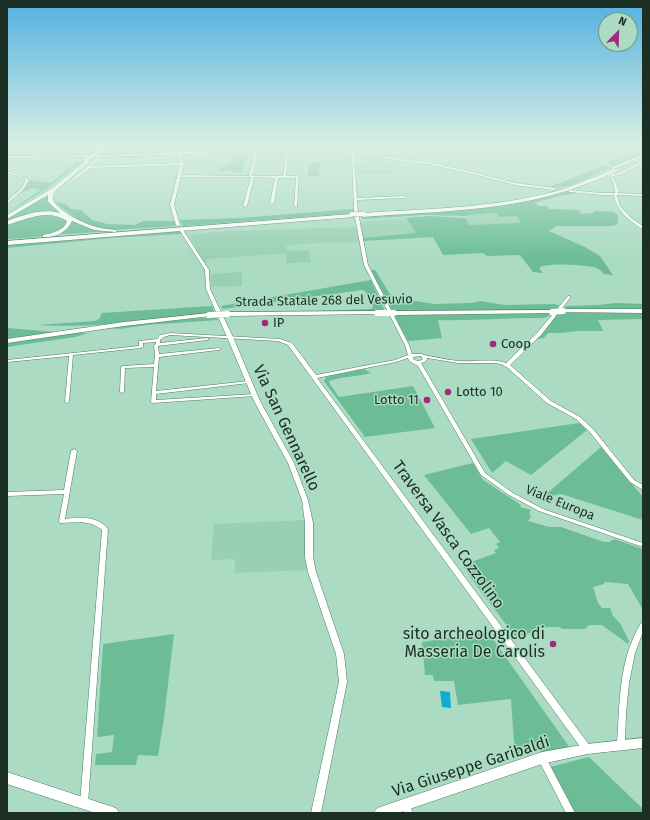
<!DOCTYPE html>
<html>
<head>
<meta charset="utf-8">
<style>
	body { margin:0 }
	#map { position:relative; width:650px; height:820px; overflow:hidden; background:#abdbc2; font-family:"Fira Sans",sans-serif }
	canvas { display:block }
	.frame { position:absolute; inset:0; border:8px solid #1c2f25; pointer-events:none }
	.north { position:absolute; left:598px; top:12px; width:40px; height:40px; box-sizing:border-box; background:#abdbc2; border:1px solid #729683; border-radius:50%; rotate:23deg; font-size:11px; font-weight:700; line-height:16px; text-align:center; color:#1c2f25 }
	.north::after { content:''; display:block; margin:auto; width:14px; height:18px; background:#a22980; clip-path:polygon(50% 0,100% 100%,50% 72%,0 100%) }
</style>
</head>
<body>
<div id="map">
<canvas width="650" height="820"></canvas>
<div class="frame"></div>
<div class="north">N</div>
</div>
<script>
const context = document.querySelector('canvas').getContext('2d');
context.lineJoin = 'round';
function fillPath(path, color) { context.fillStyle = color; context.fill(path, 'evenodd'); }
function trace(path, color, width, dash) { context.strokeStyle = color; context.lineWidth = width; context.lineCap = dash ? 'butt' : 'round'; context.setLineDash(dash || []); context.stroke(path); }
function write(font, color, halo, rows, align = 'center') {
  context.font = font + ' "Fira Sans",sans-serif'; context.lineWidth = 3; context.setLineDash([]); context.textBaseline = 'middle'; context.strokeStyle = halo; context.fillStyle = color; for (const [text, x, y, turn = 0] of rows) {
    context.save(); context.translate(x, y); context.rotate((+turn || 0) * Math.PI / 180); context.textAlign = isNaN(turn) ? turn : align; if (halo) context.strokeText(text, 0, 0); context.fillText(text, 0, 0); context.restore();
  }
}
const built = new Path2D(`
	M377,156L389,158L393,174H356L355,166L365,162L364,158L371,159Z
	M497,213L499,217L517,216L521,224L469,225L465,218L476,214Z
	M406,218L416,233L362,238L360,222Z
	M356,227L359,242L295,244L294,245L286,246L287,251L309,250L311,262L286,263V254H273L206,259L207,261L204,262L189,235L227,231Z
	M242,272V286L212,287L210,277L213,276L212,275L210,274Z
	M304,520L306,561L308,563L309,570L235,573V559L211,560L214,524Z`);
const green = new Path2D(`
	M643,148V153L611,167L608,162Z
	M249,151L242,172H233V170L218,171L219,167H226L227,164H232L234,158L231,157L233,155L224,154L225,152Z
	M86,159L47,189L7,213L40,190L32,188L27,191L21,192L30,180L51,183L77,161Z
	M309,162H320L319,176H308Z
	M606,165L609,168C591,176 569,190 549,187Z
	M568,191L579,193L555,197L535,203L539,206H547L549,209L579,210L582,214L594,213V211L615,212V214L618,215V223L616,225L610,226H557L549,231L585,247L600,256L613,275L604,274C601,270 598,268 593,267C584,265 545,262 539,268L543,273L533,272L520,255L487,256L483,253L443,255L433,237L363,241L362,238L416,233L406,218L429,216L465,218L469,225L521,223L517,216L499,217L497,213L476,214L466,216L424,215L365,219L362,218L361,217C430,211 500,208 568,191Z
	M49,194L50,201L82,225L114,231L51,235L67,229L72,222L69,218L43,214L7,222V218Z
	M53,201L65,204L71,209L81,210L92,220L107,224L135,225L143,221H174L176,226L114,230L97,227L82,223Z
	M354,209V213L183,226L179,220L239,218Z
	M38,215L59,216L68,221C57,240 26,237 7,239V224Z
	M180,231L182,234L111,238L7,248V245Z
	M371,270H375L396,304L415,301L434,304L472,303L481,301L505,305L554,304L560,306L558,310L392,311Z
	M371,280L385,311H312L371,309L373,307L365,291L362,290L223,309L221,306Z
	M616,303L643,304V309L561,310L567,306L598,305Z
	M212,306L215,313C156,318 97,329 38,325L95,321L99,319L102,313Z
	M552,313L547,317L543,318C508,318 473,321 438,320L442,338L408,341L393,315Z
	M563,313H643V319L598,320L603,331H577L561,333H548L544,338L536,339L555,316Z
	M199,318H217L218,320L147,325L120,329L107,328L154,322Z
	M7,328L56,332L7,339Z
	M76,333H88L75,337L7,347V343Z
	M364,369L371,373C357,377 343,376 329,381L330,384L339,397L413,386L435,428L365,437L324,381L326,377L330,376Z
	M579,423L587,430L531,475L506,461L492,473L471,439Z
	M601,447L643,497V520L561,494L551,496L545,495Z
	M473,463L483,480L521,505L520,507L531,510L529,513L531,517L528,521L549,527H561L604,542H609L614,539L643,549V610L628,584L605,582L604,584L593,587L598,603L602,608H610L613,616L620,623L629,641L628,644L602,625H589L585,629H563L558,627H548L540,628L517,639L471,578L463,565L496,553L494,550L499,548L496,544L500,542L489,528L471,534L424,475Z
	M488,632L570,748L541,753L539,749L515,757L511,699L458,705L454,681H434L433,675H425L422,642Z
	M174,634L164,718L158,756L138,755L136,765H95L96,754L112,752L114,735L97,737L103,644Z
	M589,757L643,809V813H575L550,767Z`);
const water = new Path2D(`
	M440,691L450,692L451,708L442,707Z`);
const minorTunnel = new Path2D(`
	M554,189L570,191`);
const minor = new Path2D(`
	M41,144H44L43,145L83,144L89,145L88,146L42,147L35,156L99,155L242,150L342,151L341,144H343L344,151L432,163L469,171L515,183L555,188V190H554L515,185L469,173L432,165L354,154L357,198L404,196L406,197L404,198L357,200L358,212L368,265L409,345L412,354H422L424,355C436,357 447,360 459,361C473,362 494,358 506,363L537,333L568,296H570V298L541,335L510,365L551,401L580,417L593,429L634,480L643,485V490L630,482L589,431L576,419L547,403L508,368L501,364L495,363H458L427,358V359L425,362L421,363L485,473L513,493L543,509L643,543V547L539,511L509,495L481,475L418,366L409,361L408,358L396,362L317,378L590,746L591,749L590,752L587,753L584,752L288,345L278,341L170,335L164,337L160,340V343L207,338L209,339L207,340L158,346L159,354L219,348L221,349L219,350L159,357L156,391L249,381L251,382L249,383L156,394V400L255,394L257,395L255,396L153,403L151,402L154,367L125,368L124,392L122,393L120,392L121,367L123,366L154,364L155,356L154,345L156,344V342L143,343V347L141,348L73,355L69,402L67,403L65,402L69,356L7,362V360L139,346V341L157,339L160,335L170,333L280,339L292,343L316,375L395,360L408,355L405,345L364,265L354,212L352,154L343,153L288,152L286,176H298L299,177L297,207L294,206L296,178H278L274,203L272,204L270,203L275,178L254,177L247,206L245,207L243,206L251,177H180L179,176L180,175L249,176L255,152L100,157L91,166L182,163L183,164L182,165L90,168L73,181L72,180V179L88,166L97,157L7,158V156H32ZM258,152H286L283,176H252ZM413,357L421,356L423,359C419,362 416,361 413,359Z
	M599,144H601L603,153L610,168L608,167L601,153Z
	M642,161H643V163L620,175L613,176L619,191L618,193L643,194V196L617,195V196L620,206L631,218L643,226V229C630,222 616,210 614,195H601L570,192L568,191L570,190L601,193H615V191L610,172H612L613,174L618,173Z
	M7,171L29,179L24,189L7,204V201L22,188L26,179L7,173Z
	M74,449L77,451L65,519C80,517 98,516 108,529L88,803L87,806L84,807L81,806L80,803L102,530C91,520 76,522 62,523H60L59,521L64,494L7,496V492L64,490L71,451Z
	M643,622V632L635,653L629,683L626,714L625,744L624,747L621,748L618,747L617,744C619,714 619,684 627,655C631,643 635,633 641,623Z
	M542,755L545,756L575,813H566L538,759L539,756Z
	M405,801L408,802L413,813H404L401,805L402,802Z`);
const tertiary = new Path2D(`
	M174,144H177L184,164L174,205L180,225L178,226L176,225L170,205L180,164Z
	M181,230H183L209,270L210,289L233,337L260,401L294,463L308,500L313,523V557L316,572L344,654L347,682L321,813H311L339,682L336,654L308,572L305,557V523L302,500L288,463L254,401L227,337L206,289L205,270L180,231Z`);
const secondary = new Path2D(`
	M643,738V748L587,754L542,764L398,813H374L376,809L380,807L542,752L587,744Z
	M7,772L113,807L117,809L119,813H95L7,784Z`);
const trunk = new Path2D(`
	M107,144H112L104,152H100V150Z
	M643,154V157L614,169L610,168Z
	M88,159L92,160L55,191C55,192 53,195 53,196C51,209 87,225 97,227C103,229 110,229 116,230V232L94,230L72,221C68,232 54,238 43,237V235C52,233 64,231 67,221C48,208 27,219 7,225V221C23,215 43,208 60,213L48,202V195L7,219V215L51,189Z
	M607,172L611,173C603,179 590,182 581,186C511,212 435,211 362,217L359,215L362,213C426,209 491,208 553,192C572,187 589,179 607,172Z
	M352,214L354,215V217L7,245V241Z
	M563,309H643V313L561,312L560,311Z
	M552,310L555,312L554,313L394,315L391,313L394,311Z
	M377,311L379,312V314L228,316L225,314L228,312Z
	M209,313L211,314V316L124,326L7,343V339L124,322Z`);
const trunkBridgeFar1 = new Path2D(`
	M86,160L99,151
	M609,173L613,171
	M352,214H363`);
const trunkBridge = new Path2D(`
	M552,312L563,311
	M377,313H394
	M209,315L228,314`);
const markers = [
	[265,323,4,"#a22980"],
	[493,344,4,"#a22980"],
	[448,392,4,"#a22980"],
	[427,400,4,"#a22980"],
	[553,644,4,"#a22980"]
];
const streetNames = [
	["Strada Statale 268 del Vesuvio",324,301,-1],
	["Viale Europa",560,503,22]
];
const poiNames = [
	["IP",273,323],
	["Coop",501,344],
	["Lotto 10",456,392],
	["Lotto 11",419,400,"right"]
];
const nearStreetnames = [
	["Via San Gennarello",286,428,65],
	["Traversa Vasca Cozzolino",448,535,54],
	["Via Giuseppe Garibaldi",471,767,-18]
];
const nearPoinames = [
	["sito archeologico di",545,635],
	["Masseria De Carolis",545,653]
];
fillPath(built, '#99d0b3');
fillPath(green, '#6cbd96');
fillPath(water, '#0fadd3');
trace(minorTunnel, '#8eb9a3', 3, [3, 1.5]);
trace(minor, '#4d7a64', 1);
trace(tertiary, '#4d7a64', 1);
trace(secondary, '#4d7a64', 1);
trace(trunk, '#4d7a64', 1);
fillPath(minor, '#fff');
fillPath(tertiary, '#fff');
fillPath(secondary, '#fff');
fillPath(trunk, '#fff');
trace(trunkBridgeFar1, '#4d7a64', 5, []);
trace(trunkBridge, '#4d7a64', 6, []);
trace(trunkBridgeFar1, '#fff', 4.5);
trace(trunkBridge, '#fff', 6);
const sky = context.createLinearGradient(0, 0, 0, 259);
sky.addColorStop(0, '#51b1e0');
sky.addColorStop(0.56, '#d9efe4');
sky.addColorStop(1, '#d9efe400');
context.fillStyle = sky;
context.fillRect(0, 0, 650, 259);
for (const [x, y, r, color] of markers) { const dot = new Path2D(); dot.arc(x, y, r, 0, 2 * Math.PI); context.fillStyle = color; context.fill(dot); trace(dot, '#abdbc2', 1.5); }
write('13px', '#1c2f25', '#abdbc2', streetNames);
write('13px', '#1c2f25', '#abdbc2', poiNames, 'left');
write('16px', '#1c2f25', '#abdbc2', nearStreetnames);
write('16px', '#1c2f25', '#abdbc2', nearPoinames, 'right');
</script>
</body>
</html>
